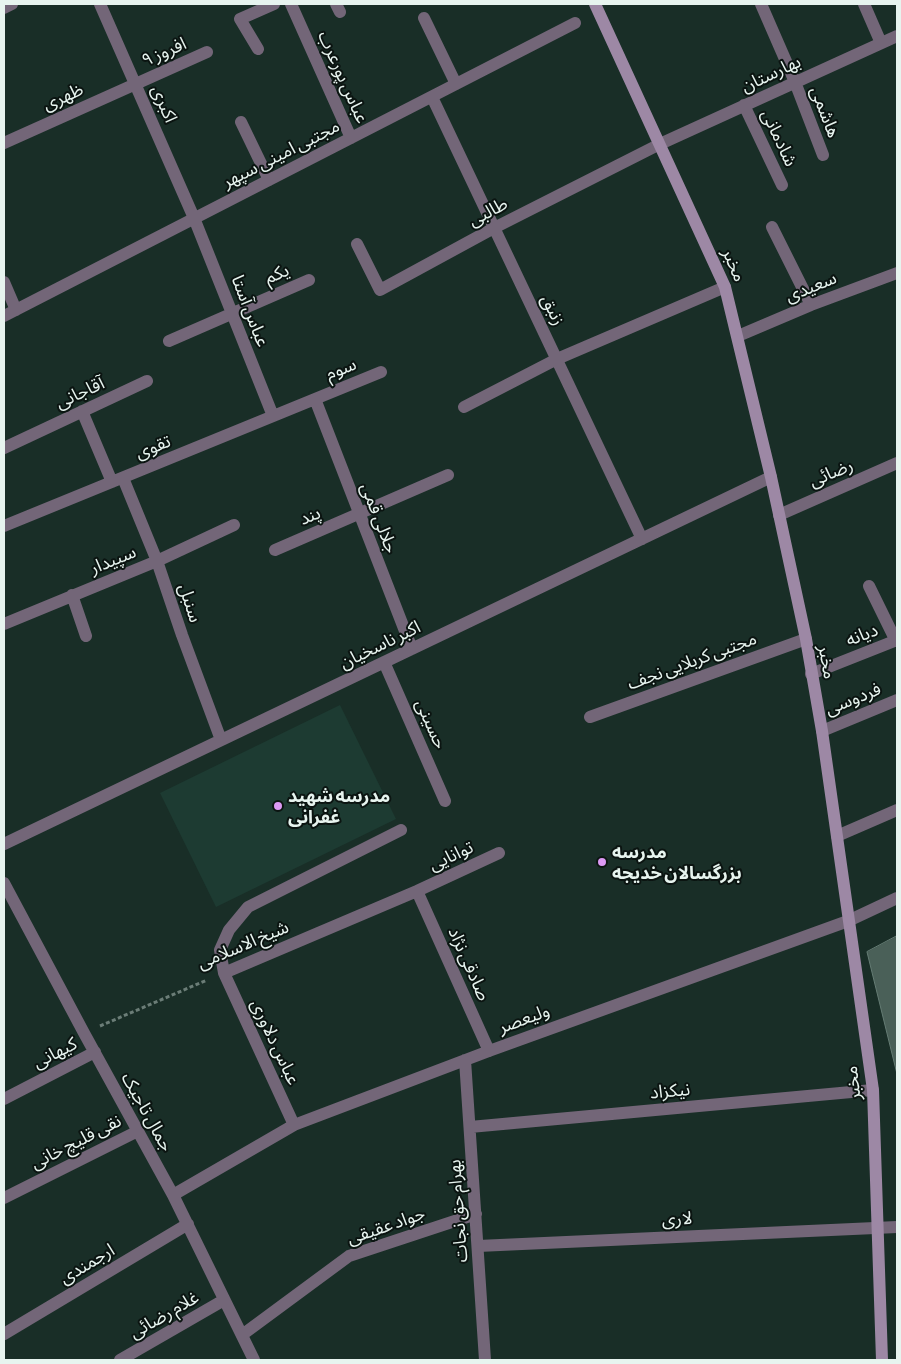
<!DOCTYPE html>
<html>
<head>
<meta charset="utf-8">
<style>
	body { margin:0 }
	#map { position:relative; width:901px; height:1364px; overflow:hidden; background:#192e27; font-family:"Asap Condensed",sans-serif }
	canvas { display:block }
	.frame { position:absolute; inset:0; border:5px solid #e7f4ef; pointer-events:none }
</style>
</head>
<body>
<div id="map">
<canvas width="901" height="1364"></canvas>
<div class="frame"></div>
</div>
<script>
const context = document.querySelector('canvas').getContext('2d');
context.lineJoin = 'round';
function fillPath(path, color) { context.fillStyle = color; context.fill(path, 'evenodd'); }
function trace(path, color, width, dash) { context.strokeStyle = color; context.lineWidth = width; context.lineCap = dash ? 'butt' : 'round'; context.setLineDash(dash || []); context.stroke(path); }
function write(font, color, halo, rows, align = 'center') {
  context.font = font + ' "Asap Condensed","Noto Sans Arabic",sans-serif'; context.lineWidth = 4; context.setLineDash([]); context.textBaseline = 'middle'; context.strokeStyle = halo; context.fillStyle = color; for (const [text, x, y, turn = 0] of rows) {
    context.save(); context.translate(x, y); context.rotate((+turn || 0) * Math.PI / 180); context.textAlign = isNaN(turn) ? turn : align; if (halo) context.strokeText(text, 0, 0); context.fillText(text, 0, 0); context.restore();
  }
}
const built = new Path2D(`
	M340,705L396,819L216,907L160,793Z`);
const building = new Path2D(`
	M897,936V1074L867,952Z`);
const path = new Path2D(`
	M100,1026L207,980`);
const street = new Path2D(`
	M100,4L194,218L273,416
	M291,4L351,138
	M336,4L340,12
	M761,4L795,82L823,155
	M864,4L881,43
	M4,8L12,4
	M424,18L456,84
	M258,49L240,19L274,4
	M432,97L642,539
	M744,105L782,185
	M241,122L269,180
	M4,143L207,52
	M772,227L811,305
	M357,244L380,290L494,228L660,144L897,36
	M4,282L16,310
	M4,316L575,23
	M738,336L811,305L897,273
	M169,341L309,280
	M315,399L412,649
	M464,407L557,359L725,287
	M82,411L112,482
	M4,448L147,381
	M123,478L157,561L182,635L221,740
	M779,515L897,463
	M4,526L381,372
	M275,550L448,475
	M869,586L896,641
	M72,595L86,636
	M4,624L157,561L234,525
	M384,662L445,801
	M811,674L897,640
	M590,717L806,639
	M822,731L897,700
	M837,836L897,810
	M4,844L771,477
	M4,883L84,1033L173,1195L254,1360
	M417,891L489,1051
	M224,973L417,891L499,853
	M465,1060L485,1360
	M4,1099L95,1052
	M294,1125L224,973L220,950L229,930L248,907L401,830
	M470,1127L873,1090
	M173,1195L294,1125L489,1051L848,921L897,898
	M4,1198L138,1131
	M478,1246L897,1227
	M4,1334L188,1224
	M242,1335L349,1256L476,1214
	M120,1360L224,1300`);
const secondary = new Path2D(`
	M595,4L725,287L771,477L806,639L822,731L873,1090L882,1360`);
const markers = [
	[278,806,5,"#dc99f4"],
	[602,862,5,"#dc99f4"]
];
const streetNames = [
	["افروز ۹",164,52,-24],
	["بهارستان",771,74,-25],
	["عباس پورعرب",343,77,66],
	["ظهری",63,97,-24],
	["اکبری",164,104,67],
	["هاشمی",825,112,69],
	["شادمانی",779,138,65],
	["مجتبی امینی سپهر",281,154,-27],
	["طالبی",488,212,-28],
	["مخبر",734,265,67],
	["یکم",277,274,-23],
	["سعیدی",811,287,-22],
	["زنبق",553,310,65],
	["عباس آستا",250,311,69],
	["سوم",341,369,-22],
	["آقاجانی",80,393,-25],
	["تقوی",153,447,-22],
	["رضائی",831,473,-23],
	["پند",310,516,-23],
	["جلالی قمی",379,518,69],
	["سپیدار",113,560,-22],
	["سنبل",190,603,72],
	["دیانه",862,635,-21],
	["اکبر ناسخیان",380,645,-26],
	["مجتبی کربلایی نجف",692,661,-20],
	["مخبر",827,662,80],
	["فردوسی",853,699,-22],
	["حسینی",431,724,66],
	["توانایی",451,856,-25],
	["شیخ الاسلامی",243,945,-23],
	["صادقی نژاد",469,964,66],
	["ولیعصر",524,1019,-20],
	["عباس دلاوری",275,1042,65],
	["کیهانی",55,1053,-27],
	["مخبر",853,1083,-96],
	["نیکزاد",670,1091,-5],
	["جمال تاجیک",147,1112,61],
	["نقی قلیچ خانی",76,1142,-27],
	["بهرام حق نجات",458,1211,-94],
	["لاری",677,1219,-3],
	["جواد عقیقی",386,1226,-19],
	["ارجمندی",87,1264,-31],
	["غلام رضائی",164,1315,-30]
];
const poiNames = [
	["مدرسه شهید",288,796],
	["غفرانی",288,817],
	["مدرسه",612,852],
	["بزرگسالان خدیجه",612,873]
];
fillPath(built, '#1d3b32');
fillPath(building, '#4a6058');
trace(building, '#657c74', 1);
trace(path, '#6b7d77', 3, [4, 2.5]);
trace(street, '#736678', 12);
trace(secondary, '#9d88a5', 12);
for (const [x, y, r, color] of markers) { const dot = new Path2D(); dot.arc(x, y, r, 0, 2 * Math.PI); context.fillStyle = color; context.fill(dot); trace(dot, '#0b1411', 2); }
write('18px', '#e7f4ef', '#0b1411', streetNames);
write('bold 18px', '#e7f4ef', '#0b1411', poiNames, 'left');
</script>
</body>
</html>
